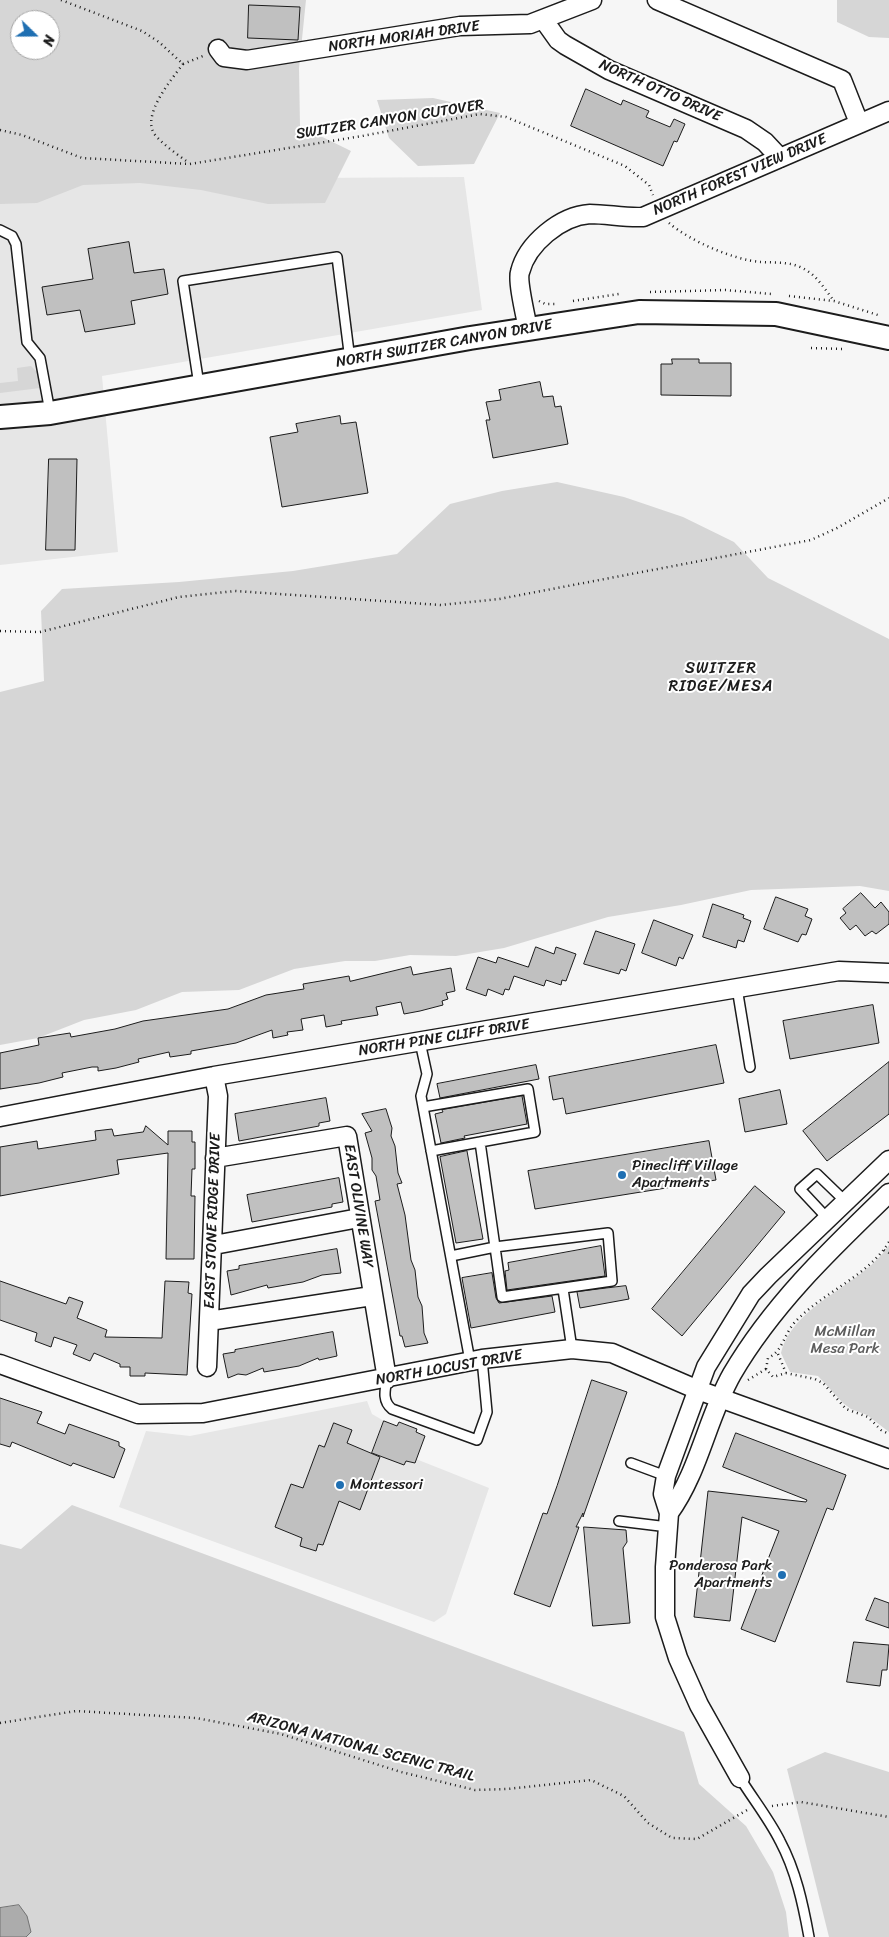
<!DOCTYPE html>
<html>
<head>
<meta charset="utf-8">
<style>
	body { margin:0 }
	#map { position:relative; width:889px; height:1937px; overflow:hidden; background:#f6f6f6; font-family:Sriracha,sans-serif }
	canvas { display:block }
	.north { position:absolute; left:10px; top:10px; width:50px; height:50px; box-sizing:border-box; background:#fff; border:1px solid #a4a4a4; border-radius:50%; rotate:112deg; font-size:14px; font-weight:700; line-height:20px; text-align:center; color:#1c1c1c }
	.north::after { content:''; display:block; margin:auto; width:18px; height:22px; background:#1f6fb2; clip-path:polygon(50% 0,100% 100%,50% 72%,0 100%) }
</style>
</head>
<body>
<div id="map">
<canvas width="889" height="1937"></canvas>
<div class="north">N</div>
</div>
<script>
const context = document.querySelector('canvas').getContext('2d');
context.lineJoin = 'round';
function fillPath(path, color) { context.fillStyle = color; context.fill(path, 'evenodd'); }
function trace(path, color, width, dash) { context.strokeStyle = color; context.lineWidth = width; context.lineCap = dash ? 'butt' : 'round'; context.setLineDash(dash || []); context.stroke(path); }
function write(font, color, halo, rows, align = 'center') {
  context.font = font + ' Sriracha,sans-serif'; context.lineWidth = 4; context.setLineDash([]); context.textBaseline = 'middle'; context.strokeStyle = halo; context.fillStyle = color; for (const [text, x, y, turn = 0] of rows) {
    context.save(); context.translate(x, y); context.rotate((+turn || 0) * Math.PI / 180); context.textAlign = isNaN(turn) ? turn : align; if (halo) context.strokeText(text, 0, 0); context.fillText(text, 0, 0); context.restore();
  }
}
const built = new Path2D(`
	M464,177L482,310L102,376L118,552L0,565V180Z
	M367,1401L372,1414L384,1421L372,1454L357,1447L327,1448L319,1445L314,1459L322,1462L311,1467L305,1482L313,1487L315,1493L291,1484L275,1527L302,1538L300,1546L315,1551L318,1544L323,1545L339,1501L360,1509L381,1456L415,1463L416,1459L489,1488L446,1614L434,1622L119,1507L146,1431L190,1436Z`);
const green = new Path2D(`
	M0,0H306L299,68L300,126L351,151L325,203L268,204L201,190L140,183L83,185L37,203L0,204ZM20,20H50V50H20Z
	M837,0H889V38L869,37L837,22Z
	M433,98L500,113L474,164L418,166L389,138L377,100Z
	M31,366L38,373L40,388L0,393V383L18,381L17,368Z
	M557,482L624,497L683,517L734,542L768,578L889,639V891L860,886L751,890L681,905L608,917L504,948L456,956L410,955L375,961H345L294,969L239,990L182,992L136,1010L84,1020L38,1038L0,1045V692L44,681L41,611L62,589L179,582L293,571L397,554L450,504L502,491Z
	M889,1245V1432L867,1415L851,1409L843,1403L818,1376L790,1372L781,1353C794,1303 862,1286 889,1245Z
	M72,1505L684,1732L699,1784L746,1826L773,1872L786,1912L789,1937H0V1544L21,1549Z
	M825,1752L889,1772V1937H829L787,1769Z`);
const water = new Path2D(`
	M19,1905L27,1916L31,1932L26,1937H0V1908Z`);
const building = new Path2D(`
	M249,5L300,7L298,40L248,38Z
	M586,89L621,105L623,100L649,111L646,117L670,127L674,119L685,124L677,142L674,141L663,166L571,126Z
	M129,242L134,273L164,269L168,294L131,301L135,324L85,332L80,310L47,315L42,287L93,279L88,249Z
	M672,359H699V363H731V396L661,395V364H672Z
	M540,382L543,397L553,396L555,407L561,406L568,444L493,458L486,420H490L486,402L501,400L499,390Z
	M340,416L341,424L356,422L368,493L282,507L270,437L298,432L296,424Z
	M49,459H77L75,550H46Z
	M861,893L875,908L881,902L889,912V924L876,934L872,931L865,936L856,925L850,930L840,918L846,913L843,909Z
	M776,897L808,909L805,916L812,919L806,935L802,934L798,942L764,929Z
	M713,904L744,915L743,918L751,921L744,942L738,940L736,948L703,937Z
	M654,920L693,935L683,959L679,957L676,966L642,953Z
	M596,931L635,944L626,971L621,969L619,974L584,964Z
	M536,947L554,954L556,947L576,954L566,981L562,980L561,985L546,980L544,986L514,976L509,990L505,989L503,995L488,989L486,996L466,989L478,957L496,963L498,957L528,967Z
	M411,967L413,975L451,968L455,991L446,993L448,999L442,1001L443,1005L420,1011L404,1014L401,1002L376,1007L378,1015L341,1021L342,1024L326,1027L324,1015L301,1019L303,1030L287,1032L288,1035L273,1038L272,1030L236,1043L191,1051V1054L170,1057L169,1052L138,1059L139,1062L116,1068L98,1071V1067H92L62,1073L63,1077L39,1083L0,1089V1053L39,1045L38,1038L70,1033L71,1037L115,1029L143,1021L228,1009L266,995L304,989L303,984L349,976L350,981Z
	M873,1005L879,1043L790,1059L783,1021Z
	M716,1045L724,1083L566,1114L563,1098L553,1100L549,1077Z
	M889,1062V1114L827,1161L803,1131Z
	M536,1065L539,1079L440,1098L437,1084Z
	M780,1090L787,1124L745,1132L739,1099Z
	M522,1096L527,1124L464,1136L465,1138L441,1143L435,1114L443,1112L442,1110Z
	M326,1098L330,1121L319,1123V1126L239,1141L235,1114Z
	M386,1109L392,1128L391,1136L395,1146L398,1173L402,1183L397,1184L405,1215L411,1260L415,1270L418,1297L422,1306L424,1333L428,1343L405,1347L402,1336H400L375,1201L380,1200L376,1176L372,1170V1158L365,1133L372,1131L362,1114Z
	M146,1126L168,1145V1131H192V1142H195V1169H192L191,1196H195L194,1259H166L168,1153L117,1160L119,1174L0,1196V1147L37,1141L38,1149L96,1140L95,1131L112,1129L114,1136L143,1132Z
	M709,1141L716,1180L535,1209L528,1171Z
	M467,1151L483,1239L456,1243L440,1157Z
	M339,1178L343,1202L332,1204V1207L252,1222L247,1195Z
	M755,1186L785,1212L682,1336L652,1309Z
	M601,1246L605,1276L507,1290L505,1271L509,1270L508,1263Z
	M337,1249L341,1273L322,1275L303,1282L268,1288L267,1285L231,1295L227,1271L239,1269V1266Z
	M492,1273L496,1298L499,1303L552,1296L555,1312L471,1328L462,1278Z
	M0,1281L66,1304L69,1297L83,1302L77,1318L107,1330L105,1337L162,1338L165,1281L189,1282L188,1293L192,1294L187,1375L145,1373V1376H130V1367H120V1364L94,1353L90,1361L73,1354L77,1345L54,1337L51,1347L35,1341L37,1333L0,1320Z
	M626,1286L629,1299L580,1308L577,1292Z
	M333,1332L337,1356L319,1360L318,1358L299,1366L264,1372L263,1368L246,1375L238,1374L228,1378L223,1354L235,1352V1350Z
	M592,1380L627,1392L583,1517V1513L576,1527H579L550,1607L514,1594L543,1513L547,1514L557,1486Z
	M0,1398L42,1412L37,1423L65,1434L69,1424L119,1442V1446L125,1449L114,1478L73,1463L71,1466L12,1442L10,1447L0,1444Z
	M384,1421L397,1426L399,1422L417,1429L416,1432L425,1436L415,1463L406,1461L404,1465L372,1453Z
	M334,1423L352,1430L347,1443L380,1457L360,1510L339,1501L323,1545L318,1544L316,1551L300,1546L302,1538L275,1527L291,1484L303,1488L319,1445L324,1447Z
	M736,1433L846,1475L833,1510L827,1508L775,1642L741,1629L779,1531L742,1517L730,1621L694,1617L708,1491L806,1502L807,1500L723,1467Z
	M584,1527L626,1530L627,1542L623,1548L630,1623L593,1626Z
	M875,1598L889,1603V1628L866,1620Z
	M854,1642L889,1645L887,1670H882L880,1686L847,1682Z`);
const path = new Path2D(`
	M61,0L142,31L159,42L183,64
	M183,64C172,79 139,117 156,136C165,146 178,155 189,163
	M183,64L203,56
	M0,130L22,135L82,158L190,164L362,136L480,114L506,117L625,166L649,185L653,195
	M669,223C690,241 734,260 761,262C778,263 794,261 809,272C819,279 826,291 834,301
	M650,292L725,290L772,294
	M789,296L834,301L881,316
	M539,301L545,304H558
	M573,301L619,294
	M811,348L844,349
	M0,631L40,632L179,597L235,591L441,605L499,599L811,540L837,528L889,498
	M889,1242C867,1277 823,1292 795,1322C784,1334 783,1351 768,1358L766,1369L773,1377L786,1373L815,1379L823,1383L846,1409L868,1417L881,1430L889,1434
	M884,1250L889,1253
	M778,1354L786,1373
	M748,1380L766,1369
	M0,1723L76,1711L196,1718L281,1734L401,1772L475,1790L507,1789L591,1780L624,1796L648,1823L672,1838L697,1839L747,1810
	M772,1806L801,1802L889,1817`);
const service = new Path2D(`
	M0,230L12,236L16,244L27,342L40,358L50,412
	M199,385L183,281L337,257L350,360
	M737,988L750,1067
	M420,1042L427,1074L421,1096L470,1361
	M423,1107L528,1089L535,1132L431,1151
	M828,1219L800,1189L817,1174L846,1202
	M608,1233L612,1281L502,1297L495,1247Z
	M451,1256L495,1247L480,1142
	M563,1289L572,1349
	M387,1379C385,1390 382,1401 392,1409L477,1440L487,1412L482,1359
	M631,1463L666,1476
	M619,1521L668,1527
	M740,1778C753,1799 769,1819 780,1841C796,1871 803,1904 809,1937`);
const minor = new Path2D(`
	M657,0L842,80L859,123
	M543,19L558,40L565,45L609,70L746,129L765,142L780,158
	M218,49L224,57L247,60L460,26L530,24L592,0
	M528,329C526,318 517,281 520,272C527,244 560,216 590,214C607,214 625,218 643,217L889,111
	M0,1117L214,1076L839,971L889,973
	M215,1158L347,1136L387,1379
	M214,1245L359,1218
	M209,1321L372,1296
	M0,1364L138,1414L203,1413L482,1359L572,1349L612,1353L698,1390L889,1459
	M207,1367L218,1096L214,1076
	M669,1513C699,1472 707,1418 732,1374C773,1304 831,1249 889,1193
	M740,1778L699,1705L678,1658L665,1617V1567L669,1513L663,1494L666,1476L706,1367L751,1294L768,1276L889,1160`);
const tertiary = new Path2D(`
	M0,417L50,413L470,338L639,312L776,314L889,338`);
const markers = [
	[622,1175,5,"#1f6fb2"],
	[340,1485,5,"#1f6fb2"],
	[782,1575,5,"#1f6fb2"]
];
const streetNames = [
	["NORTH MORIAH DRIVE",404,37,-8],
	["NORTH OTTO DRIVE",660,91,24],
	["SWITZER CANYON CUTOVER",390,120,-9],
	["NORTH FOREST VIEW DRIVE",740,175,-23],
	["NORTH SWITZER CANYON DRIVE",444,344,-10],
	["NORTH PINE CLIFF DRIVE",444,1038,-9],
	["EAST OLIVINE WAY",358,1206,81],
	["EAST STONE RIDGE DRIVE",213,1221,-88],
	["NORTH LOCUST DRIVE",449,1368,-10],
	["ARIZONA NATIONAL SCENIC TRAIL",361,1747,15]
];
const poiNames = [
	["Pinecliff Village",632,1166],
	["Apartments",632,1183],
	["Montessori",350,1485],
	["Ponderosa Park",772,1566,"right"],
	["Apartments",772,1583,"right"]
];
const parkNames = [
	["McMillan",845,1332],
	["Mesa Park",845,1349]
];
const neighbourhoodNames = [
	["SWITZER",721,669],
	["RIDGE/MESA",721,687]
];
fillPath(built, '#e6e6e6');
fillPath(green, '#d6d6d6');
fillPath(water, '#acacac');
trace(water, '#727272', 1);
fillPath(building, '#c0c0c0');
trace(building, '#1c1c1c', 1);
trace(service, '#1c1c1c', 12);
trace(minor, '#1c1c1c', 21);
trace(tertiary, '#1c1c1c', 26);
trace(path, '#1c1c1c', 2.5, [1, 4]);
trace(service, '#fff', 9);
trace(minor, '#fff', 18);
trace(tertiary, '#fff', 22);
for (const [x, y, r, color] of markers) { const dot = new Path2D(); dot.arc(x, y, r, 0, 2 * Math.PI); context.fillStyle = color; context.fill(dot); trace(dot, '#fff', 2); }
write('15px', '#1c1c1c', '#fff', streetNames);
write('15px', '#1c1c1c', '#fff', poiNames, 'left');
write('15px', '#5d5d5d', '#fff', parkNames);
context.letterSpacing = '1px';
write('16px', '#1c1c1c', '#fff', neighbourhoodNames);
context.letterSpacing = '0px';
</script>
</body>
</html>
